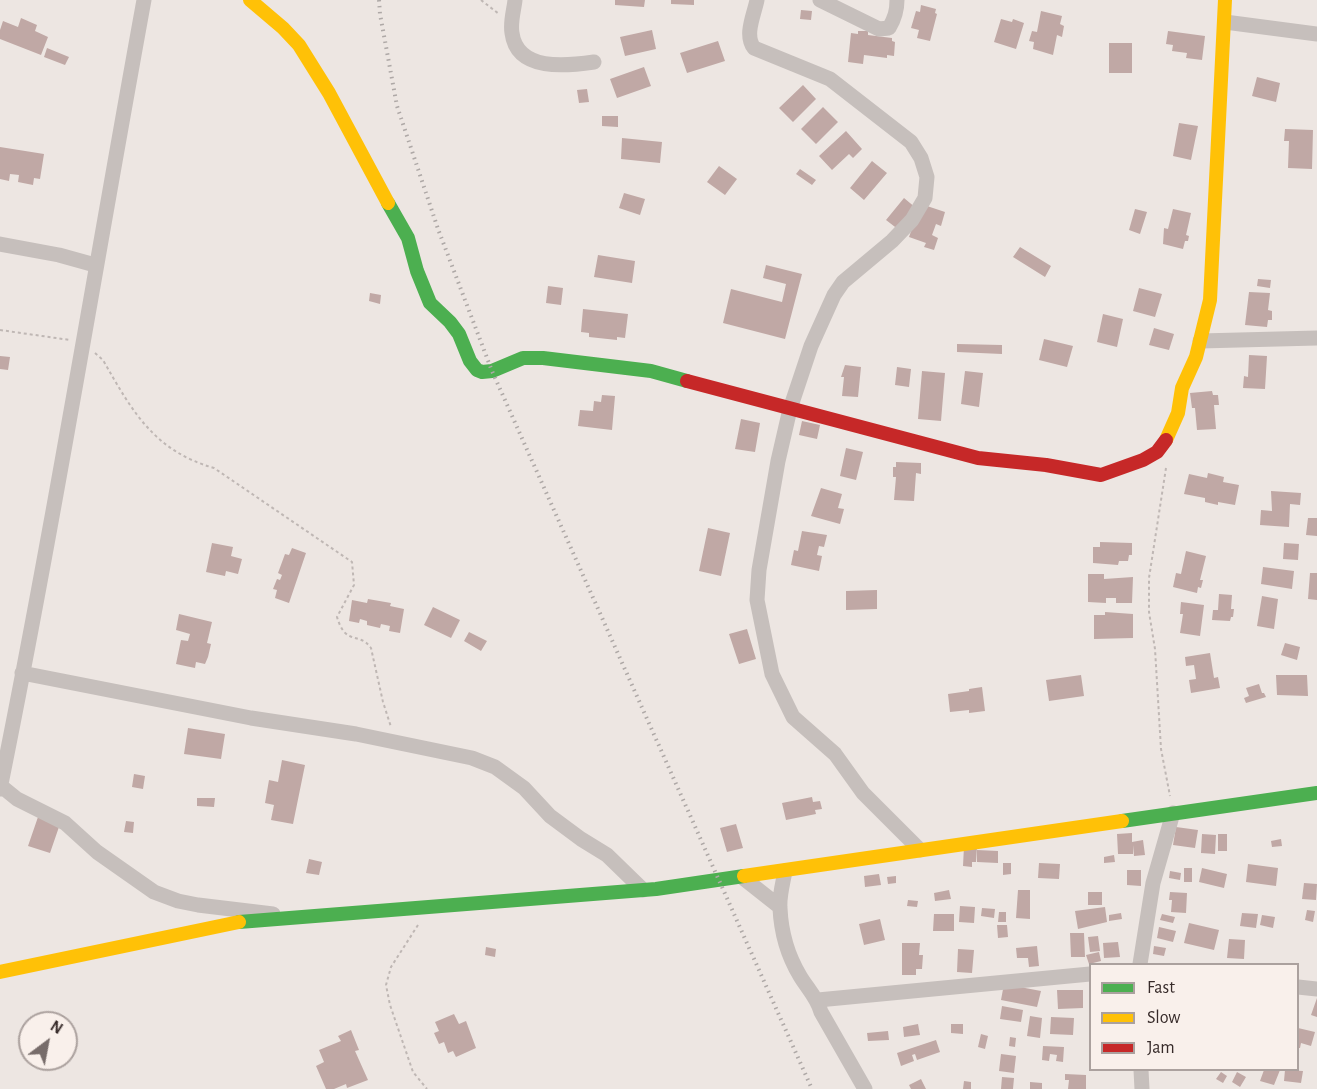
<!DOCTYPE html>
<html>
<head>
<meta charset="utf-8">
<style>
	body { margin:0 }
	#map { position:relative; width:1317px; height:1089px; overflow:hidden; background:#ede6e2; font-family:"Alegreya Sans",sans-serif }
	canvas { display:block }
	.legend { position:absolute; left:1089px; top:963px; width:210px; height:108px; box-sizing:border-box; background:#f9f0eb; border:2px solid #aba19e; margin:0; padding:8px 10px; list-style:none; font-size:18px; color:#372b2a }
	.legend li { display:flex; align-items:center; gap:12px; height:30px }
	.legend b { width:30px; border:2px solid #aba19e }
	.north { position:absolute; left:18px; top:1011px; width:60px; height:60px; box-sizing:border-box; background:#f9f0eb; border:2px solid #aba19e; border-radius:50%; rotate:32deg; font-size:16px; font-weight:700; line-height:24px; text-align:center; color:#372b2a }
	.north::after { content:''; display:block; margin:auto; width:21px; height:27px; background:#776c6a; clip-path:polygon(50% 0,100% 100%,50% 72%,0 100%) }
</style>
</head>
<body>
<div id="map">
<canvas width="1317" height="1089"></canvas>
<ul class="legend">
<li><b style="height:8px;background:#4caf50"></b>Fast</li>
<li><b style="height:8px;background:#ffc107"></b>Slow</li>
<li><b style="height:8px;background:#c62828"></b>Jam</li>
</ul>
<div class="north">N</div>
</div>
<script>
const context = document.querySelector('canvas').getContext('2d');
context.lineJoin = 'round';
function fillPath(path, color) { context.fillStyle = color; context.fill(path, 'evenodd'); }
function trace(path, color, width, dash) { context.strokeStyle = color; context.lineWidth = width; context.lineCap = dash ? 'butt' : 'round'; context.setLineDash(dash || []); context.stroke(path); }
const building = new Path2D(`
	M615,0H645L644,7L615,5Z
	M671,0H694V5L671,4Z
	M921,5L936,9L935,13L937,14L930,41L917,38L919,30L911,28L916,11L920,12Z
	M801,10L812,11L811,20L800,19Z
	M1041,11L1062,16L1060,24L1064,26L1062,37L1057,35L1053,55L1033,49L1034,42L1029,41L1032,31L1037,32Z
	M21,18L37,25L35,31L48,37L41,55L0,39V30L3,21L18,27Z
	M1001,19L1012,22L1013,19L1024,23L1016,49L994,42Z
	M652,30L656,49L625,56L620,37Z
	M858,31H868V35L892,38V41L895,42L894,56L887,55V58L864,55L863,64L848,62L851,33L858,34Z
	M1168,31L1205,36L1202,60L1186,58L1187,53L1172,51L1173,45L1166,44Z
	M718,41L725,61L687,73L680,53Z
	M1109,43H1132V73H1109Z
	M47,48L69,57L65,65L44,57Z
	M644,67L651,86L617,98L610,79Z
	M1257,77L1280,83L1276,102L1252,96Z
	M803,85L816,99L793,122L779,108Z
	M587,89L589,102L579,103L577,90Z
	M823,107L838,122L816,144L801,129Z
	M602,116H618V127L602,126Z
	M1179,123L1198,126L1191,160L1173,156Z
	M1285,129L1313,130L1312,169L1288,168L1289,141H1284Z
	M846,131L862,149L853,158L849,154L832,170L819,156Z
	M622,138L662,142L660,163L621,159Z
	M0,147L44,154L40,179L34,178L33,185L18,182L19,175L10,174L9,181L0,179Z
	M872,161L887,173L864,200L850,188Z
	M719,166L737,179L725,195L707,182Z
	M800,169L816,180L812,185L796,174Z
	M624,193L645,199L640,215L619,208Z
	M904,198L916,208L899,230L886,220Z
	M921,204L945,212L941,226L936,224L932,235L938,238L934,250L924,247L926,243L909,237Z
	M1135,209L1147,212L1140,234L1129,230Z
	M1173,209L1191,213L1186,235L1189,236L1188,241H1185L1183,249L1163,244L1164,228L1168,229Z
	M1020,247L1051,266L1045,277L1013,257Z
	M598,255L635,261L632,283L594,277Z
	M766,265L802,274L785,339L723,323L731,289L782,302L786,284L763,278Z
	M1258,279L1271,280L1270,288L1257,286Z
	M548,286L563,288L561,305L546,303Z
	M1139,288L1162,294L1155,317L1133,311Z
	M1249,292L1270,293L1268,310L1272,311V320H1268L1267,327L1245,325Z
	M370,293L381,295L380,304L369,301Z
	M583,309L628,314L625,338L617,337V340L589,337V333L581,332Z
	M1103,314L1123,319L1117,347L1097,342Z
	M1154,328L1174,334L1169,350L1149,345Z
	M1044,339L1073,346L1067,367L1039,360Z
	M957,344L1002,345V354L957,352Z
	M1249,355L1267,356L1265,389L1243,388L1244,376L1248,377Z
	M0,356L10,357L8,370L0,369Z
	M845,365L861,367L858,397L842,396L844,377H841Z
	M897,367L911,369L909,387L895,385Z
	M922,371L945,373L941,421L918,419Z
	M965,371L983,373L979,407L961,404Z
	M1212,391L1213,395H1218L1219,405H1214L1216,429L1197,430L1195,408H1192L1190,393Z
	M602,395L615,396L612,430L578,426L580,410L593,411L594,401L601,402Z
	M741,419L760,423L755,452L735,449Z
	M802,421L820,425L817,439L799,435Z
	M846,448L863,452L856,480L840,476Z
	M896,462L921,463V474L916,473L914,501L894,500L896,477H893V467H896Z
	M1208,473L1224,477L1223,482L1239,485L1235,505L1218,502V505L1205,502V498L1184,494L1189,474L1207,478Z
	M821,488L842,494L838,508L844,509L840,524L811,516Z
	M1271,491L1301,493L1300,505L1290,504L1289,527L1260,525L1261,510L1272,511Z
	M1308,518H1317V536L1306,535Z
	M708,528L730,533L721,576L699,571Z
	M802,531L827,535L824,547L819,546L817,555L822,556L819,571L791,565L794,550L798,551Z
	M1100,542L1132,543V555H1129L1128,561H1119L1118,565L1093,563V547H1100Z
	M212,543L233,547L231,556L242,559L238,574L226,571L225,576L206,572Z
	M1284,543L1299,544L1298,560L1283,559Z
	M292,548L306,553L289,603L275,598L277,590L273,589L277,579L280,580L282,575L278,573L285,554L289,555Z
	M1186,551L1206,556L1200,580H1203L1201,588L1198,587L1197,593L1173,587L1176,573L1181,574Z
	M1263,567L1294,571L1292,589L1261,584Z
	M1310,573H1317V600L1308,599Z
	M1088,574H1104V579L1133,577L1132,603H1116V598H1106V603L1088,602Z
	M877,590V609L846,610V591Z
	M1219,594L1232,595L1231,609H1234L1233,617H1231L1230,621L1212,620L1213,610H1218Z
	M1262,596L1278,599L1274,629L1257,626Z
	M368,599L391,603L390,606L404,609L400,633L389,631L390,626L381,624L380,628L367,625V621L360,619L359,623L349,621L352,600L367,603Z
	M1181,602L1204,605L1200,636L1180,633L1183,614H1180Z
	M433,607L460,620L451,638L424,625Z
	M1105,612L1133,614V638L1094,639V615H1105Z
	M179,614L212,622L207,643L211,644L208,657L205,664L196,662L195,668L176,664L181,640L188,641L190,634L176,630Z
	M747,629L756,659L739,664L729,634Z
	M469,632L487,641L481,651L464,641Z
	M1285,643L1300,647L1297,660L1281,655Z
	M1210,653L1214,678L1218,677L1220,688L1191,693L1189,680L1196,679L1194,665L1186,666L1185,657Z
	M1081,675L1084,696L1049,701L1046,680Z
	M1276,675H1307L1308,696L1277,695Z
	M1259,684L1262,693H1264L1266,697L1246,703L1244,698L1249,696L1246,688Z
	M982,687L985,711L969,713V710L950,712L948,694L969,691V689Z
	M188,728L225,734L221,759L184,754Z
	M282,760L305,765L293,824L271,820L274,805L265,803L269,780L278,782Z
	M134,774L145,776L143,789L132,787Z
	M812,797L813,802L820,801L822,809L815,810L816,814L786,820L782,803Z
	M197,798H215L214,807L197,806Z
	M38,817L60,824L50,853L28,846Z
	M126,821L134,822L133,833L124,832Z
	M736,824L743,848L727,852L720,828Z
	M1176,827L1198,830L1195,848L1173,845Z
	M1132,833V842L1143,840L1145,855L1134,856L1133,845V854H1118L1117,834Z
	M1202,834L1216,835L1215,854L1201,853Z
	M1218,834H1227V851H1218Z
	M1281,839L1282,846L1272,847L1271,841Z
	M964,846L977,847L976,862H972V867L963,866Z
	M977,850L998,851V863L977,862Z
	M1114,855L1115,862L1104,863V857Z
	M309,859L322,862L319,875L306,873Z
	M1003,863H1011V874L1003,875Z
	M1039,863L1060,864L1059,879L1038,878Z
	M1248,864L1278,868L1276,886L1246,882Z
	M1184,868H1192V882H1184Z
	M1202,868L1227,874L1224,888L1199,882Z
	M1127,870H1141V886L1127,885Z
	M1170,871L1181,873L1180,880L1169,878Z
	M879,874L881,885L865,887L864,876Z
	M896,876V883L888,884L887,877Z
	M1304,883L1317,884L1316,900L1302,899Z
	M949,890L951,899L935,901L934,893Z
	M1018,890H1030V919L1016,918Z
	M1088,892H1102V905H1088Z
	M1170,892L1187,893L1186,913L1171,912L1172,900H1169Z
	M908,900L918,901L917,907L907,906Z
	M960,906L975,907L974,923L959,922Z
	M1105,907L1107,922L1078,929L1075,911Z
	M982,908L995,909L994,918L981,916Z
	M1307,910L1315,911L1313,922L1305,920Z
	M999,912H1006V922H998Z
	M1121,913L1122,919L1109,921V915Z
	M1242,913L1258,914L1256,928L1240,926Z
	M934,914H954V931H933Z
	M1162,914L1175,917L1173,923L1160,920Z
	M1262,915L1275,917L1273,928L1260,925Z
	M880,919L885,940L864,945L859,924Z
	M1189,923L1219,930L1214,950L1184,943Z
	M997,925H1007L1008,937L998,938Z
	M1159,927L1176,931L1173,942L1157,938Z
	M1070,933H1084L1085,957H1071Z
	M1098,936L1100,951L1090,952L1088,937Z
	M1229,939L1245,940L1244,959L1227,958Z
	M1118,942L1120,957L1104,958L1103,943Z
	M902,943H920L919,955H923L922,969H916V975H902Z
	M1037,946L1039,966L1029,967L1028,958H1017L1016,948Z
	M1154,946L1166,948L1164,956L1153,954Z
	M486,947L496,949L495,957L485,955Z
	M958,949L974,950L972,973L957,972Z
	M1099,952L1101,961L1089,964L1086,955Z
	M1004,984L1041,991L1037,1007L1001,1000Z
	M1057,990H1083V1008L1058,1009Z
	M1317,998V1017L1311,1015Z
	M1002,1006L1023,1010L1021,1022L1000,1019Z
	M454,1014L459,1024L466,1021L476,1048L456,1057L453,1051L448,1053L444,1042L439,1044L434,1033L439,1031L435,1022Z
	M1030,1016L1042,1018L1040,1038L1027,1036Z
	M1051,1017L1074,1018L1073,1035L1050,1034Z
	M918,1024L920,1035L904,1037L903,1027Z
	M951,1024H963V1034L951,1033Z
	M1298,1028L1315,1032L1311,1046L1301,1043L1300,1048H1298Z
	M351,1030L359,1050L355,1051L368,1080L347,1088L346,1084L334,1089H326L316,1066L324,1062L319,1050L341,1041L338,1036Z
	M888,1031L889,1040L868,1041L867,1033Z
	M981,1034L988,1036L985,1049L978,1047Z
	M1010,1037L1016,1038L1015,1047L1009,1046Z
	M936,1040L940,1052L917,1060L915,1054L912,1055L914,1061L901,1066L897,1053Z
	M1043,1046L1064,1047L1063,1062L1056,1061L1057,1055L1050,1054L1049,1061L1042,1060Z
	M1001,1054L1016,1056L1014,1073L999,1071Z
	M1264,1070H1280L1274,1085L1260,1081Z
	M1285,1070L1303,1071L1301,1083L1284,1081Z
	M1221,1072L1227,1076L1223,1083L1216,1079Z
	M1237,1072L1246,1077L1240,1087L1232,1082Z
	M1065,1074L1086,1075V1089H1068L1069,1080H1065Z
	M1002,1077L1014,1078L1013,1089H1001Z
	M921,1079L926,1089H911L909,1085Z
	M964,1081L971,1082V1089H963Z
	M1030,1082L1042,1083V1089H1030Z`);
const path = new Path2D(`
	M481,0L499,14
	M0,330L70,340
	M95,353L103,360C132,411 154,451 214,468L352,562L354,585L337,617C346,647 359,631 371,648L383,702L391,727
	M1166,468L1149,578V612L1155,649L1161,749L1170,796
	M418,925L391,967L386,985L390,1005L413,1072L427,1089`);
const street = new Path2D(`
	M515,0C514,10 510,22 512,33C517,72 567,66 594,62
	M757,0C754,15 744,35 754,48L830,79L911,142L921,158L927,177L925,198L912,220L892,241L843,282L834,295L811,346L790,409L778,461L759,570L757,600L772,674L793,717L835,754L863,793L920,850
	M820,0L879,29L889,28C895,18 897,11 897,0
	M1225,22L1317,34
	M0,244L59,255L95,265
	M1200,341L1317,338
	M22,673L251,718L356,734L472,758L495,767L524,788L550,816L581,839L607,855L643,890
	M1,786L17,799L65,823L97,852L154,892L178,901L198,905L273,914
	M0,789C53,527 96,263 144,0
	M785,871C783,883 779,896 780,908C781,931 788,956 800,976C807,988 817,997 821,1012L865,1089
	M742,877L780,907
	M1140,964L1153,883L1173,813
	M1298,987L1317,989
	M818,1000L1090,974
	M1141,1070L1142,1089`);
const fast = new Path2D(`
	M388,203L408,238L417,271L430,303L450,322L459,334L470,361L477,370L482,372L492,371L523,358H543L651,371L687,381
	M1122,821L1317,793
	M239,922L656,889L744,876`);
const slow = new Path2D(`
	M250,0L283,28L299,45L329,93L388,203
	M1166,440L1178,413L1182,388L1196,357L1210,300L1225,0
	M744,876L1122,821
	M0,972L239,922`);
const jam = new Path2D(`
	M687,381L978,458L1046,465L1101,475L1143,460L1157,452L1166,440`);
const rail = new Path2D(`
	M379,0L380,14L397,106L438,229L492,371L812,1089`);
fillPath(building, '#c0a8a5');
trace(path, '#bfb7b4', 2, [3, 3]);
trace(street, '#c6bfbc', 15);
trace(fast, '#4caf50', 14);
trace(slow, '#ffc107', 14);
trace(jam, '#c62828', 14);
trace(rail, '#aea8a6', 4, [1.5, 4.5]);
</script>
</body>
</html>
